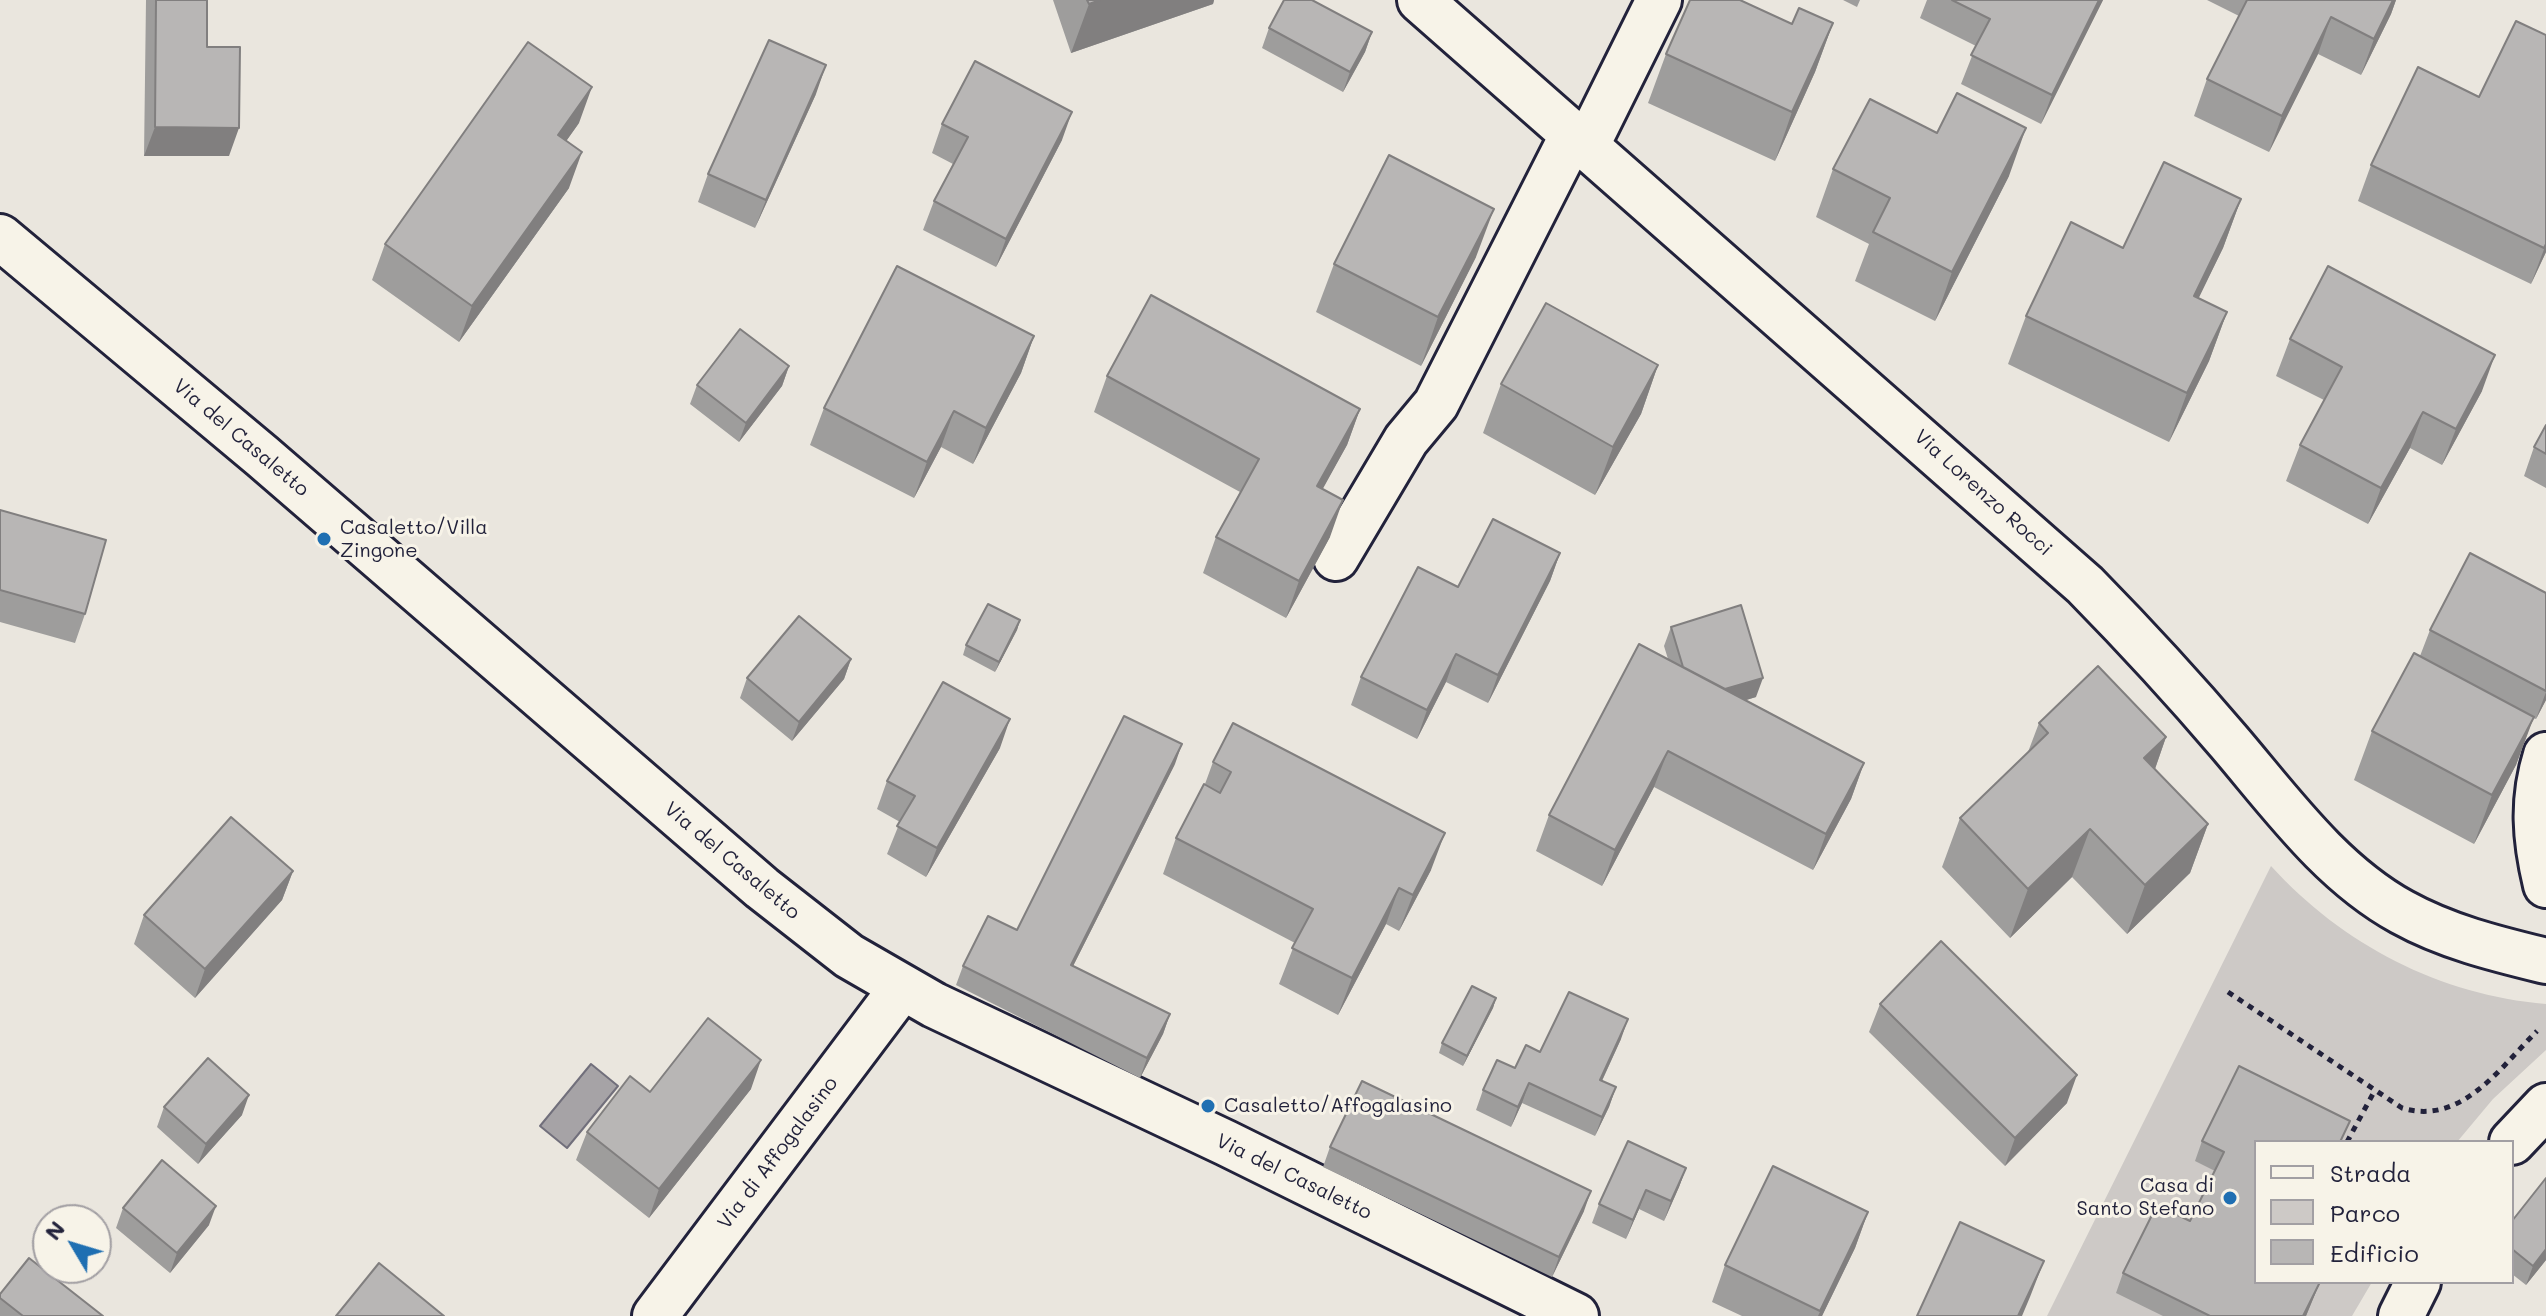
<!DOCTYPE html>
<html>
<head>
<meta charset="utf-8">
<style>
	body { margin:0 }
	#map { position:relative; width:2546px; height:1316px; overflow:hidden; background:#eae6de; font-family:Mali,sans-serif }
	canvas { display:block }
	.legend { position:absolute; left:2254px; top:1140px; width:260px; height:144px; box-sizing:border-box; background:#f7f3e8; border:2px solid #a29fa3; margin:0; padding:10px 14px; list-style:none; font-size:24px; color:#22223b }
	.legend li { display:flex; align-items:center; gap:16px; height:40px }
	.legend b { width:40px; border:2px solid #a29fa3 }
	.north { position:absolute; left:32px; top:1204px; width:80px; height:80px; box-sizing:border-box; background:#f7f3e8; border:2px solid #a29fa3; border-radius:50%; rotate:308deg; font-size:22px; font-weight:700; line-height:32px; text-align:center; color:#22223b }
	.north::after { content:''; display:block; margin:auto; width:28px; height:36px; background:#1f6fb2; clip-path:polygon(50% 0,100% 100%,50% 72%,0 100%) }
</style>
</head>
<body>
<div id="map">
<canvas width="2546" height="1316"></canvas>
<ul class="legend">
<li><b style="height:10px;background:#f7f3e8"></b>Strada</li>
<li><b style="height:22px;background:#cdc9c6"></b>Parco</li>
<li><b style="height:22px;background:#b8b6b5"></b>Edificio</li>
</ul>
<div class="north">N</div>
</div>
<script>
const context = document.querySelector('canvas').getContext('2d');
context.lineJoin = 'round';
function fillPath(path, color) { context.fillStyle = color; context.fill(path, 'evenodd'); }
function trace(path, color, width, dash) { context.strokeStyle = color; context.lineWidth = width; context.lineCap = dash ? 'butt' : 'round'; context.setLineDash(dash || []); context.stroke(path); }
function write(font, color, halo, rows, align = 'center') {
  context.font = font + ' Mali,sans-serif'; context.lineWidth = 6; context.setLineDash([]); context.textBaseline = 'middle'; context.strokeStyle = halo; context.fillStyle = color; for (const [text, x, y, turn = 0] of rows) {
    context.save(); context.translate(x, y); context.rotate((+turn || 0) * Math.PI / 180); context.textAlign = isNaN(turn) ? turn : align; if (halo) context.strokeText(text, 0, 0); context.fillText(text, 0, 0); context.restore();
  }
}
const green = new Path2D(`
	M2271,866C2343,945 2440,995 2546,1004V1050L2493,1099L2457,1142H2256V1282H2372L2352,1316H2047Z`);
const water = new Path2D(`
	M591,1064L618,1086L567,1148L540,1126Z`);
const path = new Path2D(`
	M2228,992L2402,1108C2461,1126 2500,1068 2537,1031
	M2347,1142L2375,1090`);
const minor = new Path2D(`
	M1420,0L2085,585C2135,636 2183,688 2229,742C2281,803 2331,873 2402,912C2447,937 2497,949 2546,961
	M1587,145L1659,0
	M0,237L262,456L762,888L849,956L934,1005L1226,1143L1576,1316
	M1336,558L1406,440L1436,404L1573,134
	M2546,755C2532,800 2535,839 2546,885
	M2512,1142L2546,1106
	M655,1316L901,989
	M2401,1316L2418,1282`);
const wall = new Path2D(`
	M146,0H207V47L229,156H144Z
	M1053,0H1214L1213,4L1071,53Z
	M1690,0H1742V1L1792,24L1833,23L1815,72L1775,161L1648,103L1666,54Z
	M1843,0H1860L1857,7Z
	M1927,0H2103L2041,124L1961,84L1976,46L1920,18Z
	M2207,0H2396L2391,14L2361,75L2318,54L2269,152L2194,116L2207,79L2239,16Z
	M1269,28L1372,32L1365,52L1343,92L1262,48Z
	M2546,35V252L2531,284L2358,201L2371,165L2479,97Z
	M816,94L755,228L698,202L708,174Z
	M579,123L566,141L569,188L459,342L372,280L385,244Z
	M942,124L1062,140L996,267L923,230L934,201L953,164L932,153Z
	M1833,169L2009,176L1935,321L1855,281L1869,244L1816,217Z
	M2241,199L2223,248L2198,298L2227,312L2209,361L2169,442L2008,364L2026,316L2123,248Z
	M1476,257L1421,366L1316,312L1334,264Z
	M1034,336L1021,373L973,464L941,447L914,498L810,445L824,408Z
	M2290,339L2482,391L2442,465L2410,448L2368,524L2286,481L2300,445L2324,400L2276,376Z
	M1658,365L1641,414L1595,495L1483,433L1501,384Z
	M789,366L782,386L739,442L690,404L697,385Z
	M1107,376L1360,409L1347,445L1322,489L1330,537L1286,618L1203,573L1216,537L1240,492L1094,412Z
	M2546,425V488L2524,476L2534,447Z
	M0,510L85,614L75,643L0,622Z
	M1560,553L1550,581L1488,703L1446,682L1417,739L1351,705L1361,677L1458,587Z
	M2546,593V700L2536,719L2533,718L2516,765L2474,844L2354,780L2372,731L2420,656L2430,630Z
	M1020,620L1017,630L995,672L963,655L966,645Z
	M1671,627L1756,697L1746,700L1864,763L1851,799L1813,870L1654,787L1602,886L1536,851L1549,815L1668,659L1664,646Z
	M851,659L844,679L792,741L740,698L747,678Z
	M2039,723L2166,737L2155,769L2208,824L2190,873L2127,934L2072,877L2010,938L1942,867L1960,818L2028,752Z
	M1000,748L926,877L887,854L900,822L877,809L887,781Z
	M1213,762L1431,870L1399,931L1386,924L1338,1015L1279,984L1295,943L1163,874L1176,838L1205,784Z
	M1175,764L1073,966L1170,1014L1163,1034L1140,1078L956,985L963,966L1017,930Z
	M293,871L282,900L195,998L134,944L144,915Z
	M1496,998L1493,1008L1463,1066L1439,1053L1442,1043Z
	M1880,1004L2067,1103L2005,1166L1869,1032Z
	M1621,1039L1602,1081L1616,1087L1609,1107L1595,1136L1522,1103L1511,1127L1476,1110L1483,1090L1515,1068L1540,1052Z
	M751,1089L649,1218L576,1160L587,1132L650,1092Z
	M164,1107L242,1115L198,1164L157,1127Z
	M2202,1141L2256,1142V1282H2320L2306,1316H2163L2116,1293L2123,1273L2190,1221L2215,1171L2195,1161Z
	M1330,1147L1584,1211L1552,1277L1323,1167Z
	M1686,1168L1679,1187L1664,1221L1639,1209L1626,1239L1592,1223L1599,1204Z
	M2546,1178V1260L2526,1285L2512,1274V1221Z
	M123,1208L209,1225L170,1273L116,1228Z
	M1868,1212L1855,1248L1822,1316H1742L1712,1302L1725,1265Z
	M0,1294L103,1316H0Z`);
const shadedWall = new Path2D(`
	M1100,0H1214L1213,4L1071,53L1089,4Z
	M2099,0H2103L2041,124L2052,95Z
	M2393,0H2396L2391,14L2361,75L2374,39Z
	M2331,17L2318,54L2269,152L2282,116Z
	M1833,23L1815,72L1775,161L1792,112Z
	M1372,32L1365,52L1343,92L1350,72Z
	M826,65L816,94L755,228L766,200Z
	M592,87L579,123L545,171L558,135Z
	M1072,112L1062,140L996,267L1006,239Z
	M155,127L239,128L229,156H144Z
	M2026,128L2009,176L1935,321L1952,272Z
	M582,152L569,188L459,342L472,306Z
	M2241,199L2223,248L2176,345L2194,296Z
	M1494,209L1476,257L1421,366L1438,317Z
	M2546,244V252L2531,284Z
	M2227,312L2209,361L2169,442L2187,393Z
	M1034,336L1021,373L973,464L986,428Z
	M2495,355L2482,391L2442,465L2456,429Z
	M1658,365L1641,414L1595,495L1613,447Z
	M789,366L782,386L739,442L746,423Z
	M1360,409L1347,445L1304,523L1317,486Z
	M954,411L941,447L914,498L927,462Z
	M2423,412L2410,448L2368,524L2381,488Z
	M1343,500L1330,537L1286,618L1299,581Z
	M1560,553L1550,581L1488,703L1498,675Z
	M1020,620L1017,630L995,672L999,662Z
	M1456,654L1446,682L1417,739L1427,710Z
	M851,659L844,679L792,741L799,722Z
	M1763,678L1756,697L1707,712L1714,693Z
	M2546,692V700L2536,719Z
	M2534,717L2516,765L2474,844L2492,795Z
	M1010,719L1000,748L926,877L937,848Z
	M2166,737L2149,786L2144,758Z
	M1182,744L1175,764L1064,984L1071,965Z
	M1668,751L1654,787L1602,886L1615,850Z
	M1864,763L1851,799L1813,870L1826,834Z
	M2208,824L2190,873L2127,934L2145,885Z
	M2090,829L2072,877L2010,938L2028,889Z
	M1445,833L1431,870L1399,931L1413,895Z
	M293,871L282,900L195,998L205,969Z
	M1399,888L1386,924L1338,1015L1352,978Z
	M1496,998L1493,1008L1463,1066L1467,1056Z
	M1170,1014L1163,1034L1140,1078L1147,1058Z
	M1628,1019L1621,1039L1593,1100L1600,1080Z
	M761,1060L751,1089L649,1218L659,1189Z
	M2077,1075L2067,1103L2005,1166L2015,1138Z
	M1529,1083L1522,1103L1511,1127L1518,1107Z
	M1616,1087L1609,1107L1595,1136L1602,1117Z
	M249,1095L242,1115L198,1164L206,1144Z
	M1686,1168L1679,1187L1664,1221L1671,1201Z
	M1646,1190L1639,1209L1626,1239L1633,1220Z
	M1591,1191L1584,1211L1552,1277L1559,1257Z
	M216,1206L209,1225L170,1273L177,1253Z
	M1868,1212L1855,1248L1822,1316H1818Z
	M2546,1249V1260L2526,1285L2533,1266Z
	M2044,1261L2030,1297L2022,1316H2018Z
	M2320,1282L2306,1316H2303Z`);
const building = new Path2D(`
	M156,0H207V47H240L239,128L155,127Z
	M1087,0H1100L1089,4Z
	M1284,0H1312L1372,32L1350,72L1269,28Z
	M1690,0H1740L1792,24L1799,8L1833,23L1792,112L1666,54Z
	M1952,0H2099L2052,95L1971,55L1990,19Z
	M2247,0H2393L2374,39L2331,17L2282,116L2207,79Z
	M2516,21L2546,35V244L2544,248L2371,165L2418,67L2479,97Z
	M769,40L826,65L766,200L708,174Z
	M528,42L592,87L558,135L582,152L472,306L385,244Z
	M975,61L1072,112L1006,239L934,201L968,137L942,124Z
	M1957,93L2026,128L1952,272L1873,232L1890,198L1833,169L1870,99L1937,133Z
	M1389,155L1494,209L1438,317L1334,264Z
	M2164,162L2241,199L2194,296L2227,312L2187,393L2026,316L2071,222L2123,248Z
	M897,266L1034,336L986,428L954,411L927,462L824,408Z
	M2328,266L2495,355L2456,429L2423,412L2381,488L2300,445L2342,367L2290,339Z
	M1151,295L1360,409L1317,486L1343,500L1299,581L1216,537L1259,459L1107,376Z
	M1546,303L1658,365L1613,447L1501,384Z
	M740,329L789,366L746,423L697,385Z
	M2546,425V454L2534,447Z
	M0,510L106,540L85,614L0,590Z
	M1493,519L1560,553L1498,675L1456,654L1427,710L1361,677L1418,567L1458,587Z
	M2470,553L2546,593V691L2430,630Z
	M988,604L1020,620L999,662L966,645Z
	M1741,605L1763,678L1725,689L1683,667L1671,627Z
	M799,616L851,659L799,722L747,678Z
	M1639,644L1864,763L1826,834L1668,751L1615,850L1549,815Z
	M2414,653L2534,717L2492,795L2372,731Z
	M2098,666L2166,737L2144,758L2208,824L2145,885L2090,829L2028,889L1960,818L2048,733L2039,723Z
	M943,682L1010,719L937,848L897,826L915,796L887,781Z
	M1124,716L1182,744L1071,965L1170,1014L1147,1058L963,966L988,916L1017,930Z
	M1233,723L1445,833L1413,895L1399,888L1352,978L1292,948L1313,909L1176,838L1204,784L1220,793L1231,772L1213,762Z
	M231,817L293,871L205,969L144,915Z
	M1941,941L2077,1075L2015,1138L1880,1004Z
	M1472,986L1496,998L1467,1056L1442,1043Z
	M1569,992L1628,1019L1600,1080L1616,1087L1602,1117L1529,1083L1518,1107L1483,1090L1497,1060L1515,1068L1526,1045L1540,1052Z
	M708,1018L761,1060L659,1189L587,1132L630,1076L650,1092Z
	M208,1058L249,1095L206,1144L164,1107Z
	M2239,1066L2350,1121L2340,1142H2256V1282H2320L2303,1316H2210L2123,1273L2157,1205L2190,1221L2224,1152L2202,1141Z
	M1362,1081L1591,1191L1559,1257L1330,1147Z
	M1628,1141L1686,1168L1671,1201L1646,1190L1633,1220L1599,1204Z
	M162,1160L216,1206L177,1253L123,1208Z
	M1773,1166L1868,1212L1820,1311L1725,1265Z
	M2546,1178V1249L2533,1266L2512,1249V1221Z
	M1960,1222L2044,1261L2018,1316H1917Z
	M29,1258L103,1316H23L0,1298V1294Z
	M379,1263L444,1316H336Z`);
const markers = [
	[324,539,8,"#1f6fb2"],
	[1208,1106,8,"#1f6fb2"],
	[2230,1198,8,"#1f6fb2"]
];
const streetNames = [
	["Via del Casaletto",241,438,40],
	["Via Lorenzo Rocci",1983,493,42],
	["Via del Casaletto",732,861,40],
	["Via di Affogalasino",778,1153,-53],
	["Via del Casaletto",1294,1177,26]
];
const poiNames = [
	["Casaletto/Villa",340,528],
	["Zingone",340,551],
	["Casaletto/Affogalasino",1224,1106],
	["Casa di",2214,1186,"right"],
	["Santo Stefano",2214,1209,"right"]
];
fillPath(green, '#cdc9c6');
fillPath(water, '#a6a3a6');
trace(water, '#716f7b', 2);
trace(minor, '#22223b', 50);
trace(path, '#22223b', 5, [6, 6]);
trace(minor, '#f7f3e8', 44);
fillPath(wall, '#9e9d9c');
fillPath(shadedWall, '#817f7f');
fillPath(building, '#b8b6b5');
trace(building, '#817f7f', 2);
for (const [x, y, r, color] of markers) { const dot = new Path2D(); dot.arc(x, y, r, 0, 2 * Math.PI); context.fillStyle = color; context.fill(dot); trace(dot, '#f7f3e8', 3); }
write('20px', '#22223b', '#f7f3e8', streetNames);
write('20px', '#22223b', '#f7f3e8', poiNames, 'left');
</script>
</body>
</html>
